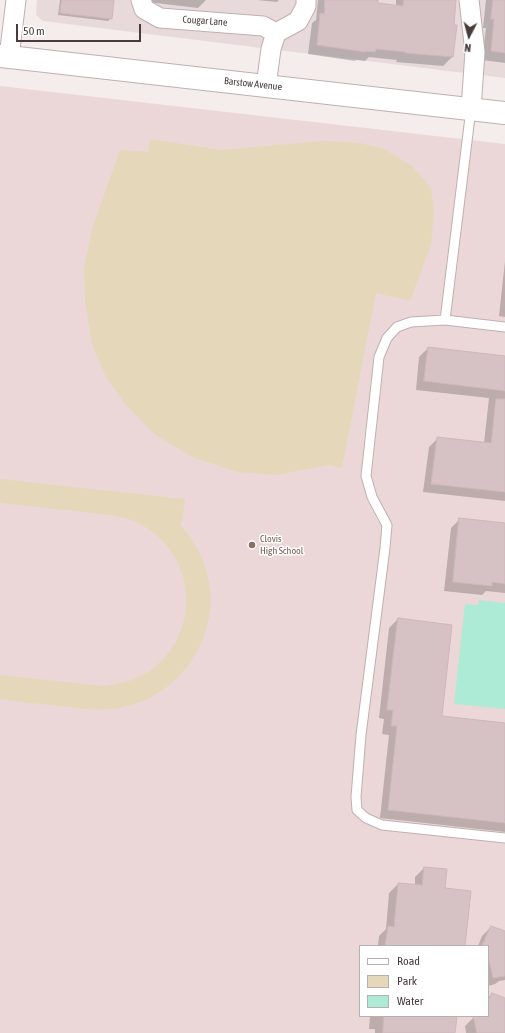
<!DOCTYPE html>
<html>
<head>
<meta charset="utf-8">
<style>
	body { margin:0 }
	#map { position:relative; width:505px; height:1033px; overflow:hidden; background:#f5ecec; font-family:"Asap Condensed",sans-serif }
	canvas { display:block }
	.legend { position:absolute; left:359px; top:945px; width:130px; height:72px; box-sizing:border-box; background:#fff; border:1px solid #b6b0b1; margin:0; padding:5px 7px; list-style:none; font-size:12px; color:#493a3c }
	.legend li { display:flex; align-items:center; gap:8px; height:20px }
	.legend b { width:20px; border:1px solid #b6b0b1 }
	.north { position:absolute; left:449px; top:16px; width:40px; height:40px; -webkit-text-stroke:3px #fff; paint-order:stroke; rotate:186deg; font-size:11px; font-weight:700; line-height:16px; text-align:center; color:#493a3c }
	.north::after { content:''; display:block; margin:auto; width:14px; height:18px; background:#493a3c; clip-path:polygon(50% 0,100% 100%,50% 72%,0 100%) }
	.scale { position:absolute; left:16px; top:24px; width:125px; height:18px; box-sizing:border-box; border:2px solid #493a3c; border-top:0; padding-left:5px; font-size:12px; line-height:14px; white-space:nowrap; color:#493a3c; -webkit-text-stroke:3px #fff; paint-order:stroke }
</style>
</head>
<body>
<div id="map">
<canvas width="505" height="1033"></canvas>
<ul class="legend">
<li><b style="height:5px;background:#fff"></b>Road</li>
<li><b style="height:11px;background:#e5d7b9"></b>Park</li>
<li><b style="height:11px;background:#aeebd6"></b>Water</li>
</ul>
<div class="north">N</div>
<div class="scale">50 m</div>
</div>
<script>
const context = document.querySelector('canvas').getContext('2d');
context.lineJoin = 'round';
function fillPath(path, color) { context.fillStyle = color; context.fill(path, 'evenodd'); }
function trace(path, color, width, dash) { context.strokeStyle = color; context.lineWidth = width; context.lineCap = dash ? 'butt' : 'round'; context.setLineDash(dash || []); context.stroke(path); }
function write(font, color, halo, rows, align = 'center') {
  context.font = font + ' "Asap Condensed",sans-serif'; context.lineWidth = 3; context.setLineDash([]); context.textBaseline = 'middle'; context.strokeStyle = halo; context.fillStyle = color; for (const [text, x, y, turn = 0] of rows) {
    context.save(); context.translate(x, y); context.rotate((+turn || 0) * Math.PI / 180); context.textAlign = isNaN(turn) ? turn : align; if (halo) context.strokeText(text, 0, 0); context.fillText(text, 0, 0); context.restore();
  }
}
const residential = new Path2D(`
	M37,0H505V78L43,21L36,15Z`);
const education = new Path2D(`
	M0,86L505,144V1033H0ZM360,946H488V1016H360Z`);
const green = new Path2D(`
	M150,139L221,150L323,141L360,143L384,149L412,166L431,188L434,211L431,245L410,301L376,293L342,468L330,465L276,475L237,472L192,457L154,434L125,404L105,375L92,344L85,302L84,267L93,226L120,150L148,152Z
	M0,479L185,499L182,523H179C189,535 198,547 203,561C228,623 188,693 124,707C103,712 81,709 61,706C40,704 20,702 0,699V675L104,686C123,684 140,679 155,667C204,626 194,549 136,522C128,518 119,517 110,515L0,503Z`);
const water = new Path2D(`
	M479,600L505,603V709L454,704L465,604L478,605Z`);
const shadow = new Path2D(`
	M60,0H113L111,18L108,21L58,15Z
	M147,0H206L198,8L147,2Z
	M257,0H279L277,2Z
	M318,0H377L376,4L396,6V0H455L453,26L452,57L443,66L396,62L397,60L369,57L365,61L356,60L355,61L308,54L312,23L316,20Z
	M486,0H505V63L482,60L486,28H483Z
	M505,261V317L499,316Z
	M428,348L505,357V501L423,492L429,447L438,438L484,443L489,398L416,390L419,357Z
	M460,519L505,523V593L486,591L482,595L444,591L451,528Z
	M398,619L441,717L505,724V832L380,818L389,735L382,734L384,719L379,718L389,628Z
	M424,868L444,889L463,946H378L379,936L386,929L389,893L398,884L415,886V877Z
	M491,927L505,932V980L499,981L495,984L488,986V946H478L482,936Z
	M492,994L505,999V1033H466L465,1026L474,1017L477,1016H488V998Z
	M370,1016H456L454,1033H375V1029H369Z`);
const building = new Path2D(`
	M62,0H114L112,19L60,13Z
	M325,0H378V3L403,6L404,0H456L454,25H457L453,57L405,53V52L376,49L375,52L365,51V52L317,45L320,13L324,14Z
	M493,0H505V53L491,51L494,19H491Z
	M428,347L505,356V391L424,381Z
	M496,399H505V492L431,484L437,437L491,443Z
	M459,518L505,523V584L492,582V586L453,582Z
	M398,618L452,625L442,716L505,723V823L388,810L397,726H391L393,710H387Z
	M424,867L447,869L445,888L471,891L465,946H385L388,926L394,927L398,883L422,885Z
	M491,926L505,931V976L493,978L488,956V946H482Z
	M492,993L505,998V1033H477L473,1016H488V1001Z
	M384,1016H457L455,1033H383Z`);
const service = new Path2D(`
	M471,109L445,320L505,327
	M445,320L411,322L397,327L387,338L379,357L366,476L372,497L387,525L385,548L361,735L356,797L357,810L366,818L382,825L505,838`);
const minor = new Path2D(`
	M141,0L144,9L160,18L263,26L276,33
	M469,0L475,52L471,109
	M9,57L16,0
	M266,86L271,49L276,33L298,21L306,6V0`);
const tertiary = new Path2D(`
	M0,56L505,113`);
const markers = [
	[252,545,4,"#8d6e63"]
];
const streetNames = [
	["Cougar Lane",205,21,4],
	["Barstow Avenue",253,84,6]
];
const educationNames = [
	["Clovis",260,539],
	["High School",260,551]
];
fillPath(residential, '#e8dadb');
fillPath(education, '#ecd7d8');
fillPath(green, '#e5d7b9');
fillPath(water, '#aeebd6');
fillPath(shadow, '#0003');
fillPath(building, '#d6c2c5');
trace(building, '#d0b6ba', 1);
trace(service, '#c0afb1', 11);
trace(minor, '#c0afb1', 21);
trace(tertiary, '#c0afb1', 24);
trace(service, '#fff', 9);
trace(minor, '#fff', 19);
trace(tertiary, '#fff', 22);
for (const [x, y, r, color] of markers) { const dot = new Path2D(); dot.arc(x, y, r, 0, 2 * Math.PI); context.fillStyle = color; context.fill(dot); trace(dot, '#fff', 1.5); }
write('10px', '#493a3c', '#fff', streetNames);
write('10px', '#785e54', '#fff', educationNames, 'left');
</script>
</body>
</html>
